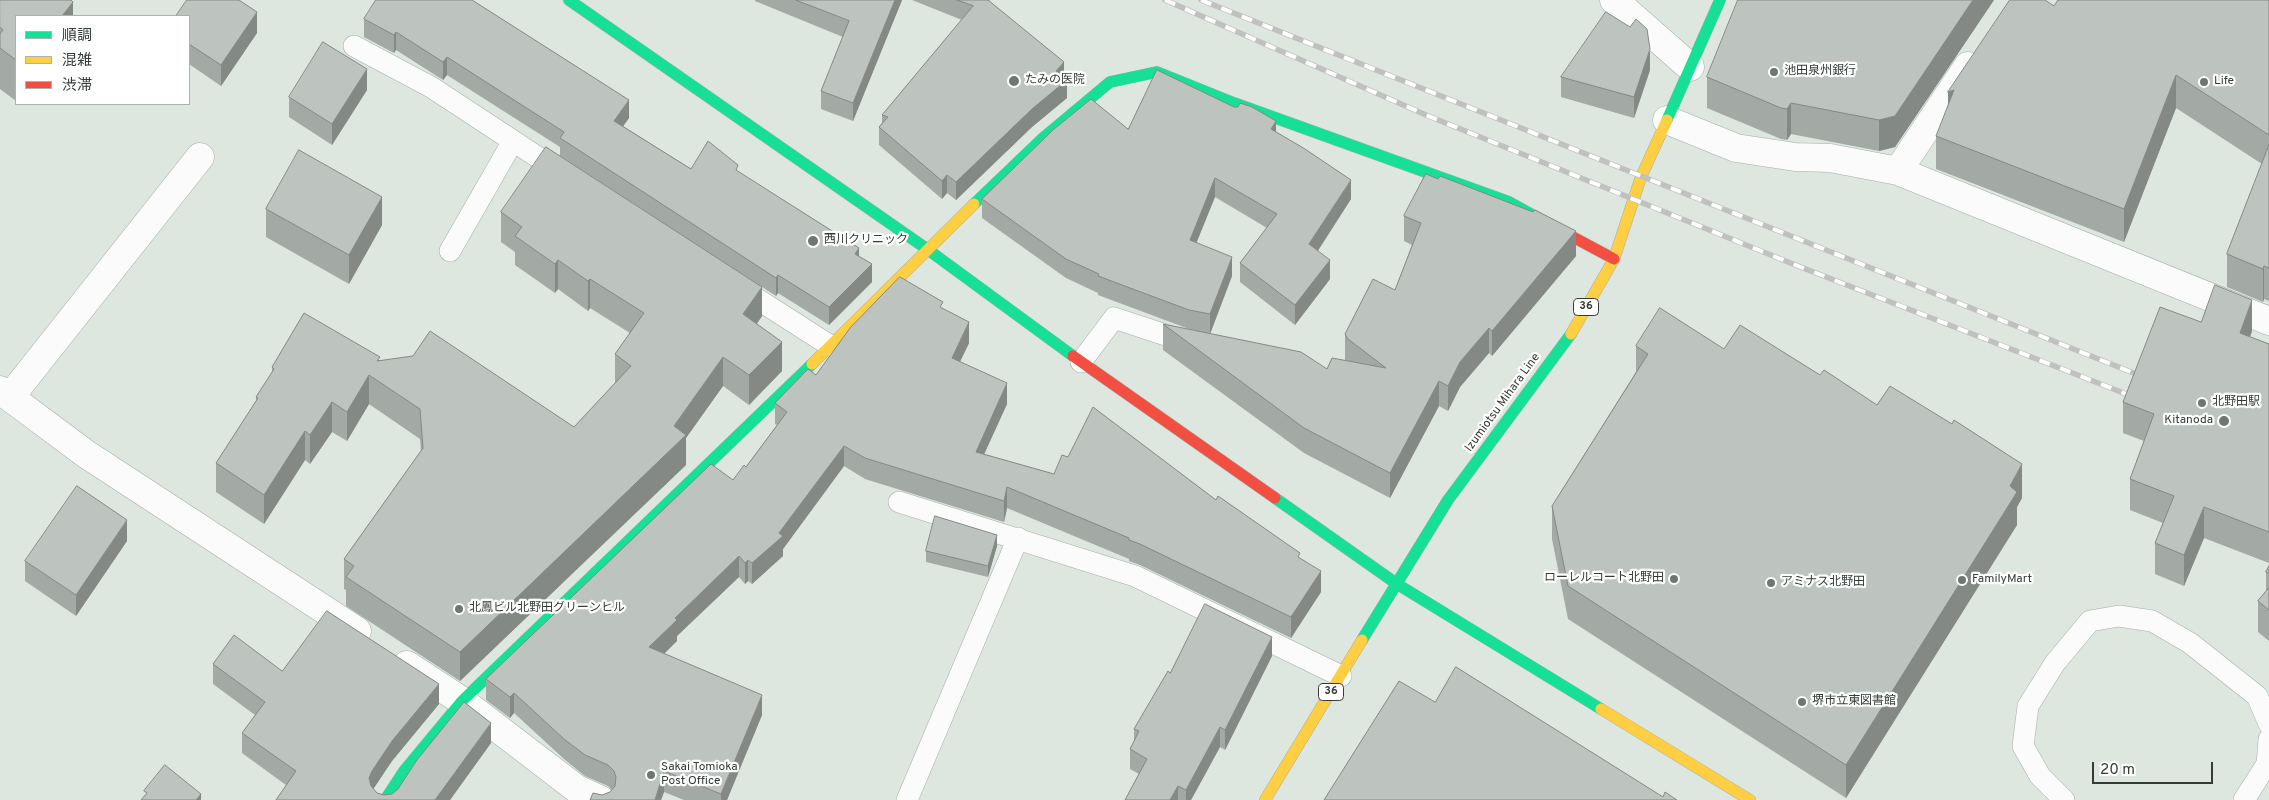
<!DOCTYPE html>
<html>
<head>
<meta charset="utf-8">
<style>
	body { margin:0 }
	#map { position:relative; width:2269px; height:800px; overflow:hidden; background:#dde6df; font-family:Overpass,"Noto Sans JP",sans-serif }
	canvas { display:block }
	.legend { position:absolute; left:15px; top:15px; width:175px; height:90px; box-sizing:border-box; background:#fff; border:1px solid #aeb1af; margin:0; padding:6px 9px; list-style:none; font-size:15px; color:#343b37 }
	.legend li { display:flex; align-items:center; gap:10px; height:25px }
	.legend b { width:25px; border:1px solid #aeb1af }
	.scale { position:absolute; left:2092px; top:762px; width:121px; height:22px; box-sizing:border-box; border:2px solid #343b37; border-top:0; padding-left:6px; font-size:15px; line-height:18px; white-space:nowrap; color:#343b37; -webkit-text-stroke:4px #fff; paint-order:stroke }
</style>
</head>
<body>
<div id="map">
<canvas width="2269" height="800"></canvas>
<ul class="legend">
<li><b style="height:6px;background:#16e098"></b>順調</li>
<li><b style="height:6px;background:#ffcf43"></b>混雑</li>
<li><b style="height:6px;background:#f24e42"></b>渋滞</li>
</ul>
<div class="scale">20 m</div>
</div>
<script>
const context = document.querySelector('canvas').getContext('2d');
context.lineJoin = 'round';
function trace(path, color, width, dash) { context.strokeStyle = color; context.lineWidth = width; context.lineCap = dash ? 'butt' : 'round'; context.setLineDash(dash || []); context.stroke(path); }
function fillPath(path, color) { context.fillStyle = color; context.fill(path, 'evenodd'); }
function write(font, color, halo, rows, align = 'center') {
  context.font = font + ' Overpass,"Noto Sans JP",sans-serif'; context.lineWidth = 4.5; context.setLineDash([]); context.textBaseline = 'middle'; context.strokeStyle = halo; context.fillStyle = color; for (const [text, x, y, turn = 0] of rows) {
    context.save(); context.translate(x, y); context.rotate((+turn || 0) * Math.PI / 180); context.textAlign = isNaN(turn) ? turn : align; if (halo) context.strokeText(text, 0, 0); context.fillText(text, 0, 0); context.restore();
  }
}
const lane = new Path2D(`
	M354,46L431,87L562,173
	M450,251L513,141
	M737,286L829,345
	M1081,362L1114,318L1190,343
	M899,502L1135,576L1341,676
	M907,800L1018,538
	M2064,800L2040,776L2023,746L2028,706L2055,663L2090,621L2119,616L2152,621L2190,643L2257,696L2269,724
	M2244,800L2267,764L2269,739`);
const street = new Path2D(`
	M1614,0L1690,67
	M1667,120L1736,148L1795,157L1830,158L1898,171L2269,321
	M1898,171L1968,66
	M0,390L86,454L357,631
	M10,397L200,157
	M407,665L462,701L577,789L601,800`);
const fast = new Path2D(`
	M569,0L927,249L1073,356
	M1667,120L1720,0
	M974,204L1043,138L1110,82L1157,72L1234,103L1509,202L1558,229
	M1275,498L1397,584L1601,709
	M1362,640L1448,500L1571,334
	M385,800L404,771L462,701L812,364`);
const slow = new Path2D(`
	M1571,334L1614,259L1641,177L1667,120
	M812,364L974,204
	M1601,709L1750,800
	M1265,800L1362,640`);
const jam = new Path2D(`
	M1558,229L1614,259
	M1073,356L1275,498`);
const rail = new Path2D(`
	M1165,0L1426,115L1793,264L2139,399
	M1201,0L2146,378`);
const wall = new Path2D(`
	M0,0L73,16H16V101L0,89Z
	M755,0H902L853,121L821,109V91L843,37L755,1Z
	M912,0H990L989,1L1064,78L1067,98L1032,127L956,200L947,193L942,199L879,145V127L882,123V115L962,20Z
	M1994,0L1895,147L1879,151L1791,134L1787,140L1781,139L1707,108V77Z
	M2269,0V301L2264,299L2263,302L2227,287V254L2262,164L2176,108L2124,242L1936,169V136L2054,6Z
	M189,16L257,33L221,86L189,64Z
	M364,19L629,118L623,126L691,169L738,172L859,256L872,282L829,325L778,293L776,296L560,156V147L447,75L443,80L396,50L394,53L364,37Z
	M1630,27L1650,70L1634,118L1561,97V77Z
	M367,90L332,145L289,117V97Z
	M1128,129L1276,132L1351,199L1318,251L1330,279L1295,325L1240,282V263L1267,228L1215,197L1196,242L1232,276L1210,334L1189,329L1098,295V293L1066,278L982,218V199Z
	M266,209L382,225L349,284L266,237Z
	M501,212L762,316L757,324L782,371L749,405L723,386L686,438V465L460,681L346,606V590L344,589V559L421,451L420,439L369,404L347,441L332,432L310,464L305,460L264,524L216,492V463L256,401V397L272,373V367L380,360L574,427L615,383V354L630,333L590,308L588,311L558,289L555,293L515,265V252L501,242Z
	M1404,216L1576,256L1492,356L1489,353L1460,387L1448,411L1439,406L1390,498L1304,453L1163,350V324L1327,369L1345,360V334L1395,290L1412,245L1404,241Z
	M943,308L969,343L960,362L1007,404L984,454L1054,474L1068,457L1216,500L1300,558L1321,592L1291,638L1140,565L1129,561V559L1007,508L1004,522L865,479L844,466L783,549V556L752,584L748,581L745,584L739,577L677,636V641L664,654L762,715L727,800H684L664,792L661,800H590L610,792L612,790L608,786L585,776L564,759L514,713L510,718L486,700V679L733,480L746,467L777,425L775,424V403L816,375Z
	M2201,322L2252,331L2250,337L2269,344V563L2204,538L2184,586L2155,574V543L2163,523L2130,510V479L2144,441L2123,433V402Z
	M1636,346L1724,349L1820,375L1877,405L2022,498L2017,507V525L1846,798L1568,619L1552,539V506L1636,372Z
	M127,541L76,616L25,581V561Z
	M997,546L988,577L926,562V551Z
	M2269,566V641L2258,632V601L2266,591V572Z
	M1272,656L1225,750L1220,747L1191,800H1125L1139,774L1130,769V749L1134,741V729L1170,673Z
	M213,664L282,671L439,704L392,761L373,789L377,793L384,795L392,794L491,743L450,800H276L286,785L242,753V733L255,715L213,684Z`);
const shadedWall = new Path2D(`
	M895,0H902L853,121V103Z
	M1973,0H1994L1895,147L1879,151V120Z
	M73,2V16H62Z
	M257,12V33L221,86V65Z
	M396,32V50L394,53V35Z
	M1650,49V70L1634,118V97Z
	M447,57V75L443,80V62Z
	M1064,62V80H1067V98L1032,127L956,200V182Z
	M367,69V90L332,145V124Z
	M2176,75V108L2124,242V209Z
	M1954,90L1948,125V92Z
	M629,100V118L614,139V121Z
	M1791,103V134L1787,140V109Z
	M1276,121V140L1271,129Z
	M947,175V193L942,199V181Z
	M1215,178V197L1190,259V240Z
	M1351,180V199L1309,264V244Z
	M382,197V225L349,284V255Z
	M1576,231V256L1492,356V331Z
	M859,248V266L855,254Z
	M1232,257V276L1210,334V314Z
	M558,260V289L555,293V264Z
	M1330,260V279L1295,325V305Z
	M872,264V282L829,325V307Z
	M2264,266V299L2263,302V269Z
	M778,275V293L776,296V278Z
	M590,279V308L588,311V281Z
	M762,287V316L743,343V314Z
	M2252,300V331L2240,364V333Z
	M969,322V343L952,378V358Z
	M1489,328V353L1460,387L1448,411V386L1460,362Z
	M782,342V371L749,405V375Z
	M723,357V386L686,438V465L460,681V652L674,426Z
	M369,375V404L347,441V412Z
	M1439,381V406L1390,498V473Z
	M1007,383V404L976,472V452Z
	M332,402V432L310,464V435Z
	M305,431V460L264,524V495Z
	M844,446V466L783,549V556L752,584V563L779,533Z
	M2022,464V498L2017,507V525L1846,798V765Z
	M1007,487V508L1004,522V501Z
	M2204,507V538L2184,586V555Z
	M127,520V541L76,616V595Z
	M997,535V546L988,577V566Z
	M739,556V577L677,636V641L649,668V647L675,618Z
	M748,560V581L745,584V563Z
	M1321,571V592L1291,638V617Z
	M1272,637V656L1225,750V730Z
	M439,684V704L392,761L372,791L369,778L372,771L392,741Z
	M514,693V713L510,718V697Z
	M762,695V715L727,800H721V794Z
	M491,723V743L450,800H435Z
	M1220,727V747L1191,800H1186V790Z
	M664,771V792L661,800H655Z
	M1178,786V800H1170Z
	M201,794V800H196Z`);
const building = new Path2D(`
	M0,0H71L73,2L62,16H16V60L0,48V34L3,30L0,27Z
	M187,0H239L257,12L221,65L189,44V16H176Z
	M376,0H472L629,100L614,121L691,169L708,141L738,165L736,170L859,248L855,254L872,264L829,307L778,275L776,278L560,138L564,132L447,57L443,62L396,32L394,35L364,19Z
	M796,0H895L853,103L821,91L849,21Z
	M957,0H988L1064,62L1056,71L1067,80L1032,109L956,182L947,175L942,181L879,127L888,117L882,115L973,6Z
	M1738,0H1973L1895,116L1879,120L1791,103L1787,109L1781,108L1707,77Z
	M2010,0H2045L2054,6L2058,0H2269V135L2176,75L2124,209L1936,136L1954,90L1948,92Z
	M1606,12L1630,27L1636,19L1647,29L1650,49L1634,97L1561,77Z
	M323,42L367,69L332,124L289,97Z
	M1157,70L1234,107H1238L1240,103L1252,107L1276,121L1271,129L1305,149L1351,180L1309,244L1330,260L1295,305L1240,263L1277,214L1215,178L1190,240L1232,257L1210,314L1189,310L1098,276L1099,274L1066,259L982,199L1053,130L1091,99L1128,129Z
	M2269,145V268L2264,266L2263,269L2227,254Z
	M546,147L762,287L743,314L782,342L749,375L723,357L674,426L686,435L460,652L346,577L354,566L344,559L423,448L420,409L369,375L347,412L332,402L310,435L305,431L264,495L216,463L258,398L256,397L274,369L272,367L304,313L380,357L377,361L413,356L430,331L574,427L631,366L615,354L644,313L590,279L588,281L558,260L555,264L515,236L522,227L501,212Z
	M299,150L382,197L349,255L266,209Z
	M1426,174L1438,179L1440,176L1533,212L1535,210L1576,231L1492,331L1489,328L1460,362L1448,386L1439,381L1390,473L1304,428L1163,324L1301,352L1327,369L1332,358L1386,368L1348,339L1345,334L1373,279L1395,290L1421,223L1404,216Z
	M900,277L943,302L940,307L969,322L952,358L1007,383L976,452L1054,474L1062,455L1068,457L1093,407L1216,500L1218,496L1300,553L1298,557L1321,571L1291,617L1140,544L1129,540V538L1007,487L1004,501L865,458L844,446L779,533L783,536L752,563L748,560L745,563L739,556L675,618L677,620L649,647L762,695L721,794L664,771L655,800H590L593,793L602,795L610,792L615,786L616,777L614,771L608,765L585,755L564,739L514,693L510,697L486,679L711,464L733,480L744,465L746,467L787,412L775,403L808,369L816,375L850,328Z
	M2215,285L2252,300L2240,333L2269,344V532L2204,507L2184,555L2155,543L2174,496L2130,479L2154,414L2123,402L2160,307L2201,322Z
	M1660,308L1724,349L1740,325L1820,375L1824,370L1877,405L1890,386L1952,424L1954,420L2022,464L2010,486L2017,492L1846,765L1568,586L1552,506L1648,354L1636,346Z
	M77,486L127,520L76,595L25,561Z
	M935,516L997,535L988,566L926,551Z
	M2269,566V573L2266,572Z
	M2269,588V610L2258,601Z
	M1205,604L1272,637L1225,730L1220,727L1186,790L1178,786L1170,800H1125L1147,759L1130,749L1139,731L1134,729L1168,671L1170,673Z
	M327,611L439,684L392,741L372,771L369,778L371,786L377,793L384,795L392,794L398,789L417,760L464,702L491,723L435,800H276L296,771L242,733L265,702L213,664L234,635L282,671Z
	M1456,667L1663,797L1665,792L1677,800H1324L1399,681L1435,702Z
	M165,765L201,794L196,800H141L147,793L144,791Z`);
const markers = [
	[1774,72,5,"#6f7772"],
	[1014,81,6,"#6f7772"],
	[2204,82,5,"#6f7772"],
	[813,241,6,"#6f7772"],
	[2202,403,5,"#6f7772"],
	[2224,421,6,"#6f7772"],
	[1674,579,5,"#6f7772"],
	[1962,580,5,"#6f7772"],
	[1771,583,5,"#6f7772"],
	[459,609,5,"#6f7772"],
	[1802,702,5,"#6f7772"],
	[651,775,5,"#6f7772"]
];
const shields = [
	[1586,307,25],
	[1331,692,25]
];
const shieldNames = [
	["36",1586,307],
	["36",1331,692]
];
const poiNames = [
	["池田泉州銀行",1784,72],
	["たみの医院",1025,81],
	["Life",2214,82],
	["西川クリニック",824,241],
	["北野田駅",2212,403],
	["Kitanoda",2213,421,"right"],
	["ローレルコート北野田",1664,579,"right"],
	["FamilyMart",1972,580],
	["アミナス北野田",1781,583],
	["北鳳ビル北野田グリーンヒル",469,609],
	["堺市立東図書館",1812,702],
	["Sakai Tomioka",661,768],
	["Post Office",661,782]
];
const streetNames = [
	["Izumiotsu Mihara Line",1503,403,-54]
];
trace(lane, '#a7aea9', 22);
trace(street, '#a7aea9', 29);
trace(fast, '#a7aea9', 12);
trace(slow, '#a7aea9', 12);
trace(jam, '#a7aea9', 12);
trace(lane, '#fafbfa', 21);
trace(street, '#fafbfa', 28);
trace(fast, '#16e098', 11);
trace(slow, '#ffcf43', 11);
trace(jam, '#f24e42', 11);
trace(rail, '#bfc1c0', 5.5);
trace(rail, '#fff', 4, [11]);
fillPath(wall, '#a3a9a4');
fillPath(shadedWall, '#848986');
fillPath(building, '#bdc4bf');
trace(building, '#848986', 1);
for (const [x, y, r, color] of markers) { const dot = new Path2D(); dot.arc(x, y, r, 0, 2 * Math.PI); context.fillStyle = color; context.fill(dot); trace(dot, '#fff', 2); }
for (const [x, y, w] of shields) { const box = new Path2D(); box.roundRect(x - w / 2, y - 8.5, w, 17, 4); context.fillStyle = '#fff'; context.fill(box); trace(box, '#343b37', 1); }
write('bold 11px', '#343b37', null, shieldNames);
write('12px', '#343b37', '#fff', poiNames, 'left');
write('12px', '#343b37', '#fff', streetNames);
</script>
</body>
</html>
